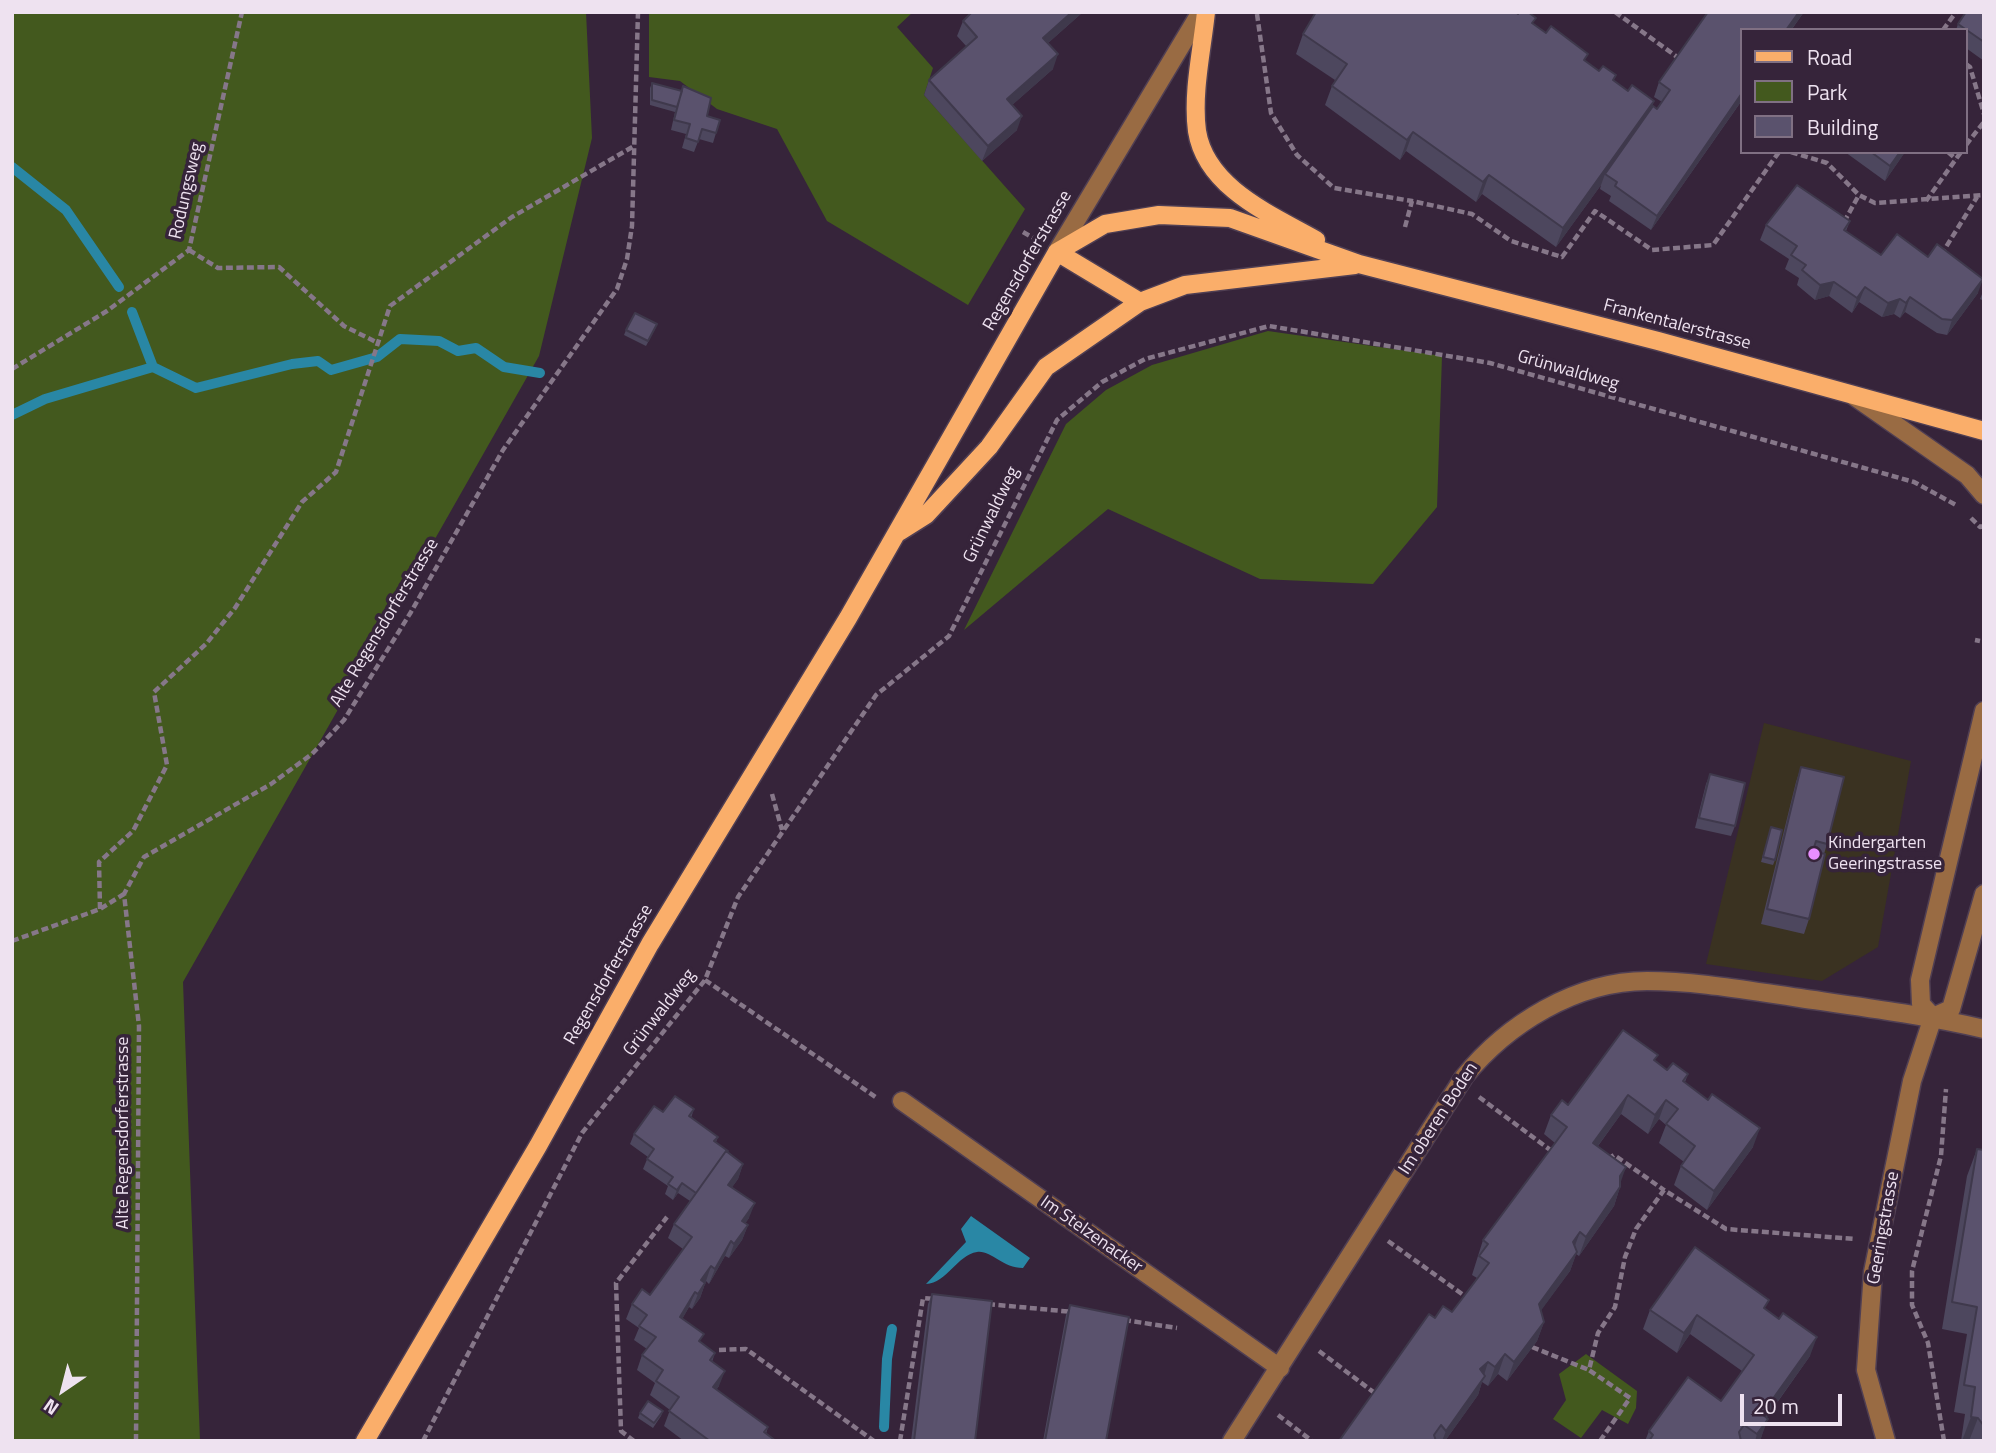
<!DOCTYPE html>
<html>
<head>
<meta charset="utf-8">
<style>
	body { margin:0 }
	#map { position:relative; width:1996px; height:1453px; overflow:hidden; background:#36243a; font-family:"Titillium Web",sans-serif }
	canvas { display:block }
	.frame { position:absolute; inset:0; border:14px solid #eee2f0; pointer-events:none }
	.legend { position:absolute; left:1740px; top:28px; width:228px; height:126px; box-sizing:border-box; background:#36243a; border:2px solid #807083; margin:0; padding:9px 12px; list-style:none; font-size:21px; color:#eee2f0 }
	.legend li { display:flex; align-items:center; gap:14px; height:35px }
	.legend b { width:35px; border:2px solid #807083 }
	.north { position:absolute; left:28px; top:1355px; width:70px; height:70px; -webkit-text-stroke:5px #36243a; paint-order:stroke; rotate:215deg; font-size:19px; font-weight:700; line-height:28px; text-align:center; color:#eee2f0 }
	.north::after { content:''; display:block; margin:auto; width:24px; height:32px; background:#eee2f0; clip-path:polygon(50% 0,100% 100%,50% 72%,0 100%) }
	.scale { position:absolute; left:1740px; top:1394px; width:102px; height:32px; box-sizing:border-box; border:4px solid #eee2f0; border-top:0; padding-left:9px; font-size:21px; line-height:24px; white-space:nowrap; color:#eee2f0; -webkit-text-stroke:5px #36243a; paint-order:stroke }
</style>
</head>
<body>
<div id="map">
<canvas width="1996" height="1453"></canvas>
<div class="frame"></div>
<ul class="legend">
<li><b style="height:9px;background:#faae6a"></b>Road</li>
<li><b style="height:19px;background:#43591e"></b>Park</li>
<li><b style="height:19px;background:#5a526d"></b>Building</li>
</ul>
<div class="north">N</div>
<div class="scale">20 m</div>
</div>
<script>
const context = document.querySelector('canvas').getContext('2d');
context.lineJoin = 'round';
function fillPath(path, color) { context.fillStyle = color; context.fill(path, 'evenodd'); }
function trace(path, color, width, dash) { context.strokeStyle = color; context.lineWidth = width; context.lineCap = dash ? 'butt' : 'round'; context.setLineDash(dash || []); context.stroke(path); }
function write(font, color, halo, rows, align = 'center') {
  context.font = font + ' "Titillium Web",sans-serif'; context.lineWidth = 7; context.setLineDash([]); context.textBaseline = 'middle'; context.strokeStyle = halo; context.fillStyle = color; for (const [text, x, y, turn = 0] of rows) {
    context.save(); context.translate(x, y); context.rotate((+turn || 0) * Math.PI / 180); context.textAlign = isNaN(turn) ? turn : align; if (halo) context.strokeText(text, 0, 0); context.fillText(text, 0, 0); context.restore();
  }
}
const education = new Path2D(`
	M1764,723L1911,761L1878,947L1822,981L1706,964Z`);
const green = new Path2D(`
	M12,12H586L592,138L539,356L183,982L200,1441H12Z
	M649,12H913L897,27L933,68L924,95L1025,209L968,305L827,221L777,129L717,109L680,81L649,77Z
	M1268,331L1442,356L1437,507L1373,584L1260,579L1108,509L964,630L1066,424L1106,390L1152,365Z
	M1586,1354L1637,1391L1636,1408L1628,1424L1602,1410L1581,1438L1553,1419L1566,1400L1559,1374Z`);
const water = new Path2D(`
	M971,1216L1030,1258L1023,1268C1002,1268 991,1250 977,1252C957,1255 947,1283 926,1284L966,1242L961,1229Z`);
const stream = new Path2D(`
	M12,167L66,210L119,287
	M132,312L153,367L196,388L292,364L318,361L331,370L377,357L400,339L439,341L458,351L476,348L504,367L540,373
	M12,415L45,399L153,367
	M884,1427L887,1359L892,1329`);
const path = new Path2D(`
	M1615,12L1680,59
	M1257,14L1271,113L1297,155L1334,188L1412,201
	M1943,30L1956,12
	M1966,64L1970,67L1984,114
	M1966,145L1984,122
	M1791,152L1827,163L1859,195L1875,203L1984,195
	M1948,152L1956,159
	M1926,201L1961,152
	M1844,222L1859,195
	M1405,227L1412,201L1472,214L1511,241L1562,257L1595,211L1652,250L1713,245L1779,152
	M1023,232L1035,239
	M189,250L218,268L279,267L344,326L378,343
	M1941,255L1977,197
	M12,369L107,311L189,250L242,12
	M1971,518L1980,527L1984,526
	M1975,640L1980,641
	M772,794L782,830
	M100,909L99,862L133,831L167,765L154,692L206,644L235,608L302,502L336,472L390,306L512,217L634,146
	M12,941L100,909L124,894
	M705,980L877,1098
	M1479,1097L1553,1152
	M1608,1159L1614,1155L1664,1190
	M1388,1241L1469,1299
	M988,1304L1073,1312
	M1124,1320L1177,1328
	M1532,1347L1589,1370
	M719,1350L746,1349L874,1441
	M1319,1351L1376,1394
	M1278,1415L1312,1441
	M136,1441L139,1026L124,894L144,857L271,784L312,754L344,720L411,612L503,450L617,289L627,259L632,226L638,12
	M423,1441L582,1133L705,980L738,897L876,695L949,636L1057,420L1102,382L1145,359L1269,326L1490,363L1914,482L1956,505
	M634,1441L621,1431L616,1283L667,1217
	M900,1441L923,1298L934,1299
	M1600,1441L1630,1398L1589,1370L1598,1333L1615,1307L1625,1257L1636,1229L1664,1190L1726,1229L1855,1239
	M1944,1441L1928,1343L1912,1305V1271L1941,1156L1946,1089`);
const minor = new Path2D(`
	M1057,252L1201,12
	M1854,396L1967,475L1984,495
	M1933,1017L1921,1004L1920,980L1984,711
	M1933,1017L1951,1009L1984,894
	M902,1101L1280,1368
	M1232,1441L1464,1077C1507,1024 1576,981 1647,981C1698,981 1750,991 1800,998C1862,1007 1923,1015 1984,1029
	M1886,1441L1866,1370L1873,1272L1912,1081L1933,1017`);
const major = new Path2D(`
	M1206,12C1202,50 1192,93 1197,131C1206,188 1272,215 1316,240
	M1057,252L1105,224L1159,215L1230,218L1359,264L1658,341L1984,431
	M1057,252L1140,302
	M899,532L926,515L989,447L1046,367L1140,302L1185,285L1355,265
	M365,1441L538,1146L650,944L848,618L1057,252`);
const wall = new Path2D(`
	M972,12H1083L1048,43L1053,69L1012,105L1017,130L982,161L924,95L929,80L967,47L957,36L963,21Z
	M1708,12H1804L1651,230L1609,201L1611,196L1600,189L1601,185L1556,247L1482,194L1476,202L1406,151L1400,160L1325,105L1332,86L1335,80L1296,54L1303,34L1533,24L1628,91L1657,109L1662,102L1654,97L1659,82Z
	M1984,12V61L1966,48V30H1956L1958,24Z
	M652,83L707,116L716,133L713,143L699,139L694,152L682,148L686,134L671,130L675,112L650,105V88Z
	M1845,152H1905L1885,181Z
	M1850,221L1846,231L1881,255L1978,293L1947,335L1937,333L1905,312L1900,318L1894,314L1882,317L1859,302L1852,313L1829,296L1815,300L1797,285L1799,278L1785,269L1789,259L1760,240L1766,225Z
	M1984,289V301L1980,299Z
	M655,329L646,346L624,335L626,330Z
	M1801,767L1827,844L1824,854L1809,919L1804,934L1761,924L1796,782Z
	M1710,774L1735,826L1731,836L1695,828L1706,784Z
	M1771,827L1775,860L1773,865L1761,862Z
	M1655,1061L1667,1070L1688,1074L1685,1082L1753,1147L1707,1210L1674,1185L1681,1166L1684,1162L1659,1143L1666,1125L1659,1119L1648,1134L1621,1114L1598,1146L1620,1184V1187L1614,1206L1579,1256L1576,1254L1570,1271L1540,1311L1544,1322L1537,1341L1507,1381L1498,1374L1488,1386L1482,1382L1478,1395L1445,1441H1339L1435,1318L1452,1312L1477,1278L1472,1275L1483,1240L1555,1143L1544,1134L1551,1115L1568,1105Z
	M694,1109L691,1118L718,1137L716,1142L743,1164L738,1179L732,1187L749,1218L745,1223L748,1225L742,1240L729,1258L725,1256L709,1284L706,1281L700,1298L692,1309L689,1307L682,1319L701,1343L715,1353L712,1362L719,1386L716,1390L768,1427L766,1434L776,1441H684L664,1426L670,1410L650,1395L655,1383L637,1370L642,1355L647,1349L634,1340L639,1328L626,1319L632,1304L650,1295L683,1249L668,1238L674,1224L690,1201L678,1193L673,1200L665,1194L668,1186L643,1169L648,1157L630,1144L634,1134L663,1112Z
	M1977,1149L1984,1150V1441H1961L1965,1414L1954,1412L1967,1334L1942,1329L1967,1176Z
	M932,1294L975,1441H911L928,1304Z
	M1070,1305L1106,1441H1043L1066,1315Z
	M1650,1310H1766L1810,1356L1767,1417L1761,1438L1759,1441H1645L1649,1431L1721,1401L1742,1371L1690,1334L1677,1353L1643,1329Z
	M663,1411L661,1416L653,1428L638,1418L640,1413Z`);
const shadedWall = new Path2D(`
	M1072,12H1083L1038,52L1043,38Z
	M1799,12H1804L1791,30H1786Z
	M1058,54L1053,69L1002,114L1007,99Z
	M1742,93V100L1651,230L1657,216Z
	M1654,101L1648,120L1605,174L1601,185L1556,247L1563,228Z
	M1022,116L1017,130L982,161L988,146Z
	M1413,132L1406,151L1400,160L1407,140Z
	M1900,152H1905L1885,181L1890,166Z
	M1489,175L1482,194L1476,202L1483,182Z
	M1983,279L1978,293L1947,335L1952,320Z
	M1834,282L1829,296L1815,300L1820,285Z
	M1865,287L1859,302L1852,313L1857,298Z
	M1910,297L1905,312L1900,318L1906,303Z
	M1900,299L1894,314L1882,317L1888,303Z
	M1628,1095L1621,1114L1586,1162L1593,1143Z
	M1666,1100L1659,1119L1648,1134L1655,1115Z
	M1760,1128L1753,1147L1707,1210L1714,1191Z
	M743,1164L738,1179L723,1200L728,1185Z
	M1626,1167L1619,1187L1620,1176Z
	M682,1183L678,1193L673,1200L677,1190Z
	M1620,1187L1614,1206L1579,1256L1586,1237Z
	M755,1203L749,1218L737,1236L742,1221Z
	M748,1225L742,1240L729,1258L734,1244Z
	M1580,1232L1573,1251V1242Z
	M731,1241L725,1256L709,1284L715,1269Z
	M1577,1252L1570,1271L1532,1323L1539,1304Z
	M711,1266L706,1281L696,1295L701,1280Z
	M705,1283L700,1298L692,1309L698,1294Z
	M695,1292L689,1307L675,1332L680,1317Z
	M1697,1315L1690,1334L1677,1353L1684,1333Z
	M1544,1322L1537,1341L1507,1381L1514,1362Z
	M1817,1337L1810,1356L1755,1433L1762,1414Z
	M1505,1354L1498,1374L1488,1386L1495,1367Z
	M1488,1362L1478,1395L1445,1441H1442L1446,1431L1480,1369Z
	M725,1371L719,1386L707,1402L713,1387Z
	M1971,1417L1978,1418L1969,1441H1962Z
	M1768,1419L1761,1438L1759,1441H1755L1757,1434Z`);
const building = new Path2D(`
	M972,12H1072L1043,38L1058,54L1007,99L1022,116L988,146L929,80L977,37L963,21Z
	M1316,12H1516L1518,14L1519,12H1528L1536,18L1532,23L1546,33L1551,26L1588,54L1584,60L1599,71L1603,66L1616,75L1613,80L1628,91L1632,85L1654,101L1563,228L1489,175L1483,182L1413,132L1407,140L1332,86L1347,64L1303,34Z
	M1708,12H1799L1786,30H1742V93L1657,216L1615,186L1617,182L1605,174L1653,106L1657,109L1670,90L1659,82Z
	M1966,12H1984V42L1958,24Z
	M652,83L682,91L677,107L652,100Z
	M683,86L711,98L707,116L720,120L716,133L702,129L698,142L686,138L690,124L674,120Z
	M1871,152H1900L1890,166Z
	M1797,185L1850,221L1844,230L1881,255L1897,234L1928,257L1937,244L1983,279L1952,320L1942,319L1910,297L1906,303L1900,299L1888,303L1865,287L1857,298L1834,282L1820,285L1802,270L1806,265L1791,255L1797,246L1766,225Z
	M635,313L657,324L648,341L626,330Z
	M1801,767L1844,777L1827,844L1816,841L1813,851L1825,854L1809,919L1767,909Z
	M1710,774L1745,783L1735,826L1699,818Z
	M1771,827L1782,830L1775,860L1763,857Z
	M1623,1030L1658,1055L1654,1060L1667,1070L1673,1063L1688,1074L1683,1081L1708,1100L1712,1094L1760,1128L1714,1191L1681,1166L1695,1146L1666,1124L1678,1109L1666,1100L1655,1115L1628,1095L1593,1143L1626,1167L1620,1176V1187L1586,1237L1580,1232L1573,1242L1577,1252L1539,1304L1544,1322L1514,1362L1505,1354L1495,1367L1488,1362L1480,1369L1485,1376L1446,1431L1441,1425L1434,1435L1436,1441H1339L1429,1314L1435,1318L1443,1306L1452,1312L1489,1263L1479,1256L1488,1244L1483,1240L1567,1127L1551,1115L1562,1100L1568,1105Z
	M675,1096L694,1109L689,1116L718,1137L714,1141L728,1151L727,1152L726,1151L696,1193L682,1183L677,1190L668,1184L673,1177L647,1159L654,1149L634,1134L654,1106L663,1112Z
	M1977,1149L1984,1150V1426L1978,1418L1971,1417L1975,1387L1964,1385L1977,1307L1952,1302Z
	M726,1151L743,1164L728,1185L755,1203L742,1221L748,1225L734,1244L731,1241L715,1269L711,1266L701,1280L705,1283L698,1294L695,1292L680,1317L704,1334L699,1341L715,1353L710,1360L725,1371L713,1387L768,1427L764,1432L776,1441H710L669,1411L679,1397L656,1381L663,1370L642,1355L656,1337L639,1326L647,1315L632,1304L642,1289L650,1295L692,1237L674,1224Z
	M1695,1247L1769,1300L1764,1308L1779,1319L1783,1313L1817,1337L1762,1414L1768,1419L1757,1434L1744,1425L1739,1432L1741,1441H1649L1653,1435L1649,1431L1688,1377L1721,1401L1754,1355L1697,1315L1684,1333L1650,1310Z
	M932,1294L992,1301L975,1441H914Z
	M1070,1305L1129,1317L1106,1441H1045Z
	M648,1401L663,1411L654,1423L640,1413Z`);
const markers = [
	[1814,854,7,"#e88eff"]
];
const streetNames = [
	["Rodungsweg",187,191,-77],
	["Regensdorferstrasse",1028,261,-60],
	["Frankentalerstrasse",1677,325,15],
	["Grünwaldweg",1568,371,16],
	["Grünwaldweg",992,515,-64],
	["Alte Regensdorferstrasse",385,623,-59],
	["Regensdorferstrasse",609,975,-60],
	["Grünwaldweg",660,1013,-52],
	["Im oberen Boden",1439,1119,-57],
	["Alte Regensdorferstrasse",124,1133,-90],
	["Geeringstrasse",1884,1228,-80],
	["Im Stelzenacker",1091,1235,35]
];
const poiNames = [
	["Kindergarten",1828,844],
	["Geeringstrasse",1828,865]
];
fillPath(education, '#3a3221');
fillPath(green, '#43591e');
fillPath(water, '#2987a5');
trace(stream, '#2987a5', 10);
trace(minor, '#503f53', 21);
trace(major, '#503f53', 21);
trace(path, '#867789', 4.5, [7, 3.5]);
trace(minor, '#996b43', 18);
trace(major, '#faae6a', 18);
fillPath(wall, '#4d475e');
fillPath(shadedWall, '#3f394c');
fillPath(building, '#5a526d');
trace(building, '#3f394c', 2);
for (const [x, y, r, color] of markers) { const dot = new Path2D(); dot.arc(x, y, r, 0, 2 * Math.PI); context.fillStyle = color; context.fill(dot); trace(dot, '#36243a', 2.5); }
write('18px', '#eee2f0', '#36243a', streetNames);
write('18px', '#eee2f0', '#36243a', poiNames, 'left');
</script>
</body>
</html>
